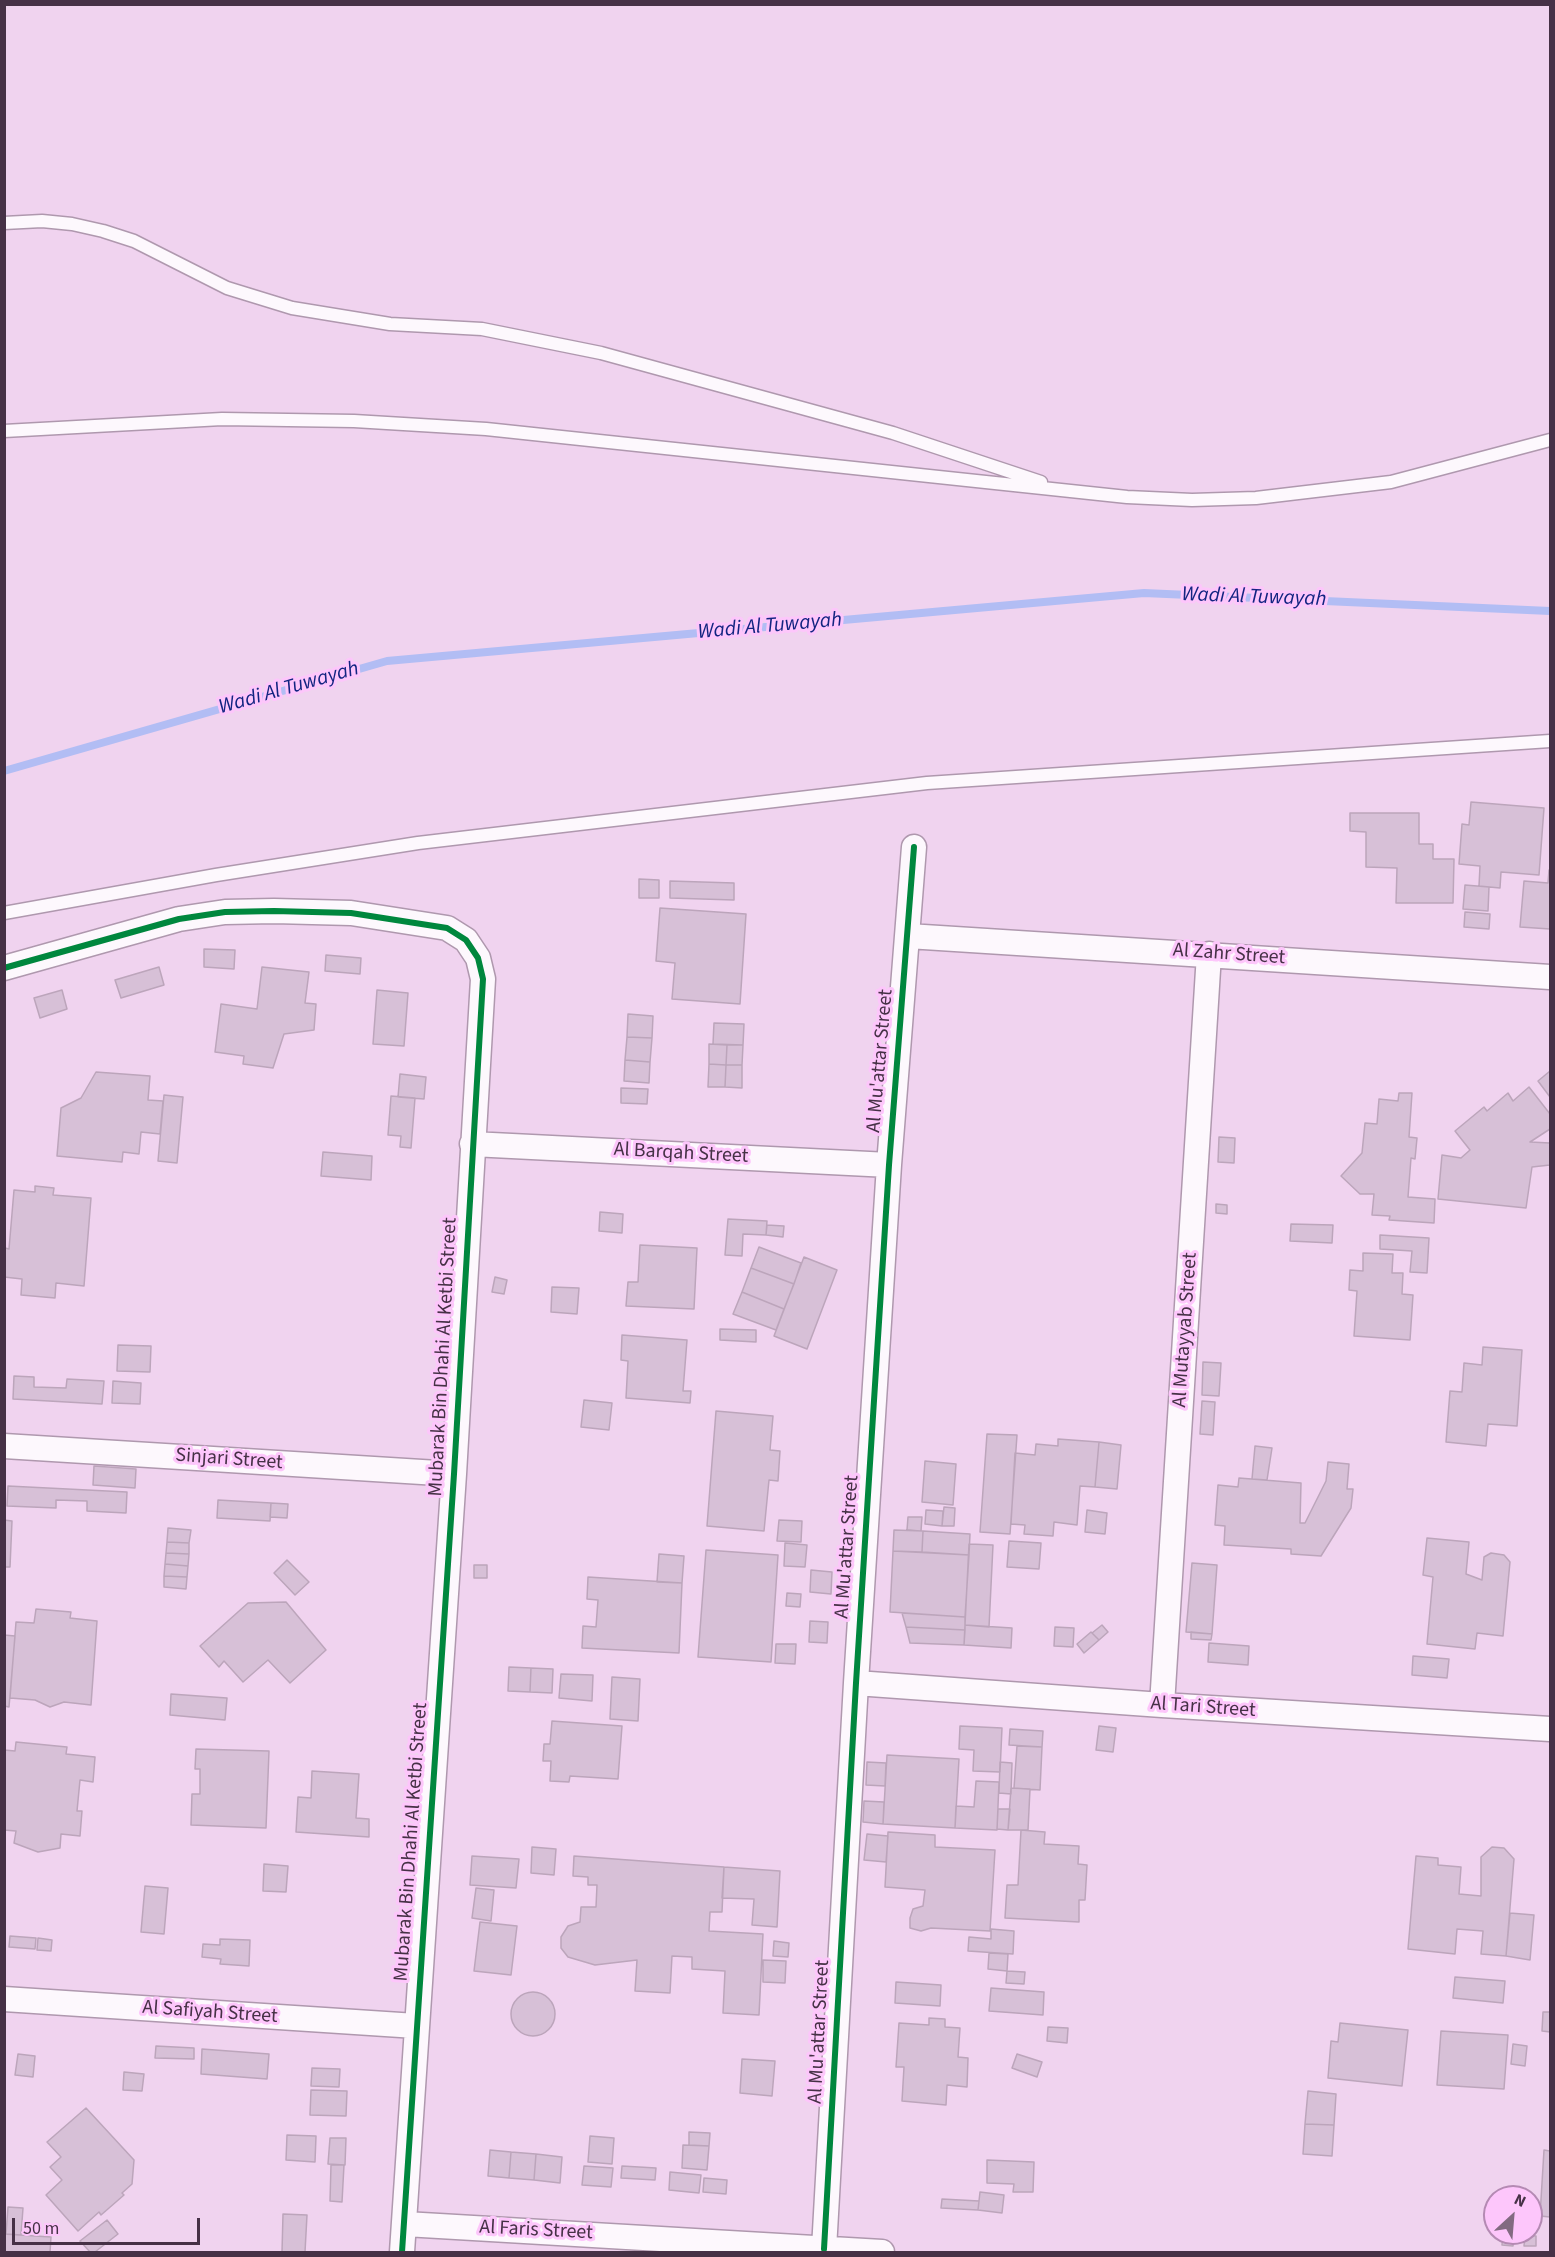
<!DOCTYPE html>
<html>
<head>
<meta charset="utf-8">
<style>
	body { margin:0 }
	#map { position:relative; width:1555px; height:2257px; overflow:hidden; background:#f0d3ef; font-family:"Source Sans 3",sans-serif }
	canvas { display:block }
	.frame { position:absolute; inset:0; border:6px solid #463146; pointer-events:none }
	.north { position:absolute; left:1483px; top:2185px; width:60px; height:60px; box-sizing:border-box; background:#fdc6fb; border:2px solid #b48ab3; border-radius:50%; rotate:26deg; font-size:16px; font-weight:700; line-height:24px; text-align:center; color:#463146 }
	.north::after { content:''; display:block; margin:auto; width:21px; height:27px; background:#826a81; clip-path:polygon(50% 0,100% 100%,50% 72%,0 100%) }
	.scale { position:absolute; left:12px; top:2218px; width:188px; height:27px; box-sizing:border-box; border:3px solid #463146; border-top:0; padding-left:8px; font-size:18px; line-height:21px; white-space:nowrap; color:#463146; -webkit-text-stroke:4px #fdc6fb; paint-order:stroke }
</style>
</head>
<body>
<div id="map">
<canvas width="1555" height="2257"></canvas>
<div class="frame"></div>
<div class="north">N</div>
<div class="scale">50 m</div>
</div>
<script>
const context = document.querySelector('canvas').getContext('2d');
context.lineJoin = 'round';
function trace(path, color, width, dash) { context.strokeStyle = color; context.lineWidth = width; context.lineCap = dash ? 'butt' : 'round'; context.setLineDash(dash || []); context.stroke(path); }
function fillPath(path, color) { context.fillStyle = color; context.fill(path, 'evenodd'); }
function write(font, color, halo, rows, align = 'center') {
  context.font = font + ' "Source Sans 3",sans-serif'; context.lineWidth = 6; context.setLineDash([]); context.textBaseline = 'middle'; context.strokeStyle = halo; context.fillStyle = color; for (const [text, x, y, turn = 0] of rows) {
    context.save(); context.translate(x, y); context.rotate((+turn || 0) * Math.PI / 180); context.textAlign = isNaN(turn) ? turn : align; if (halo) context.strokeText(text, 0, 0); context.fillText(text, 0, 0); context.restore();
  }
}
const stream = new Path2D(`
	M4,771L387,661L1144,593L1550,611`);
const building = new Path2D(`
	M1471,802L1544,808L1539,875L1501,872L1500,888L1479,886L1480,866L1459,864L1462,824L1469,825Z
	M1350,813H1419V844H1433V859H1454L1453,903H1396L1397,868L1366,867V832L1350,831Z
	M1549,870H1550V929L1520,927L1524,881L1548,883Z
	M639,879L659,880V898H639Z
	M670,881L734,883V900L670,898Z
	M1465,885L1489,887L1488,911L1463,909Z
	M660,908L746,914L740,1004L672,999L675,963L656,961Z
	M1465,912L1490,914L1489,929L1464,927Z
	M204,949L235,950L234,969L204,967Z
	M326,955L361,958L360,974L325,971Z
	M159,967L164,985L121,998L115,980Z
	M262,967L309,972L305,1003L316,1004L314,1030L284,1034L273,1068L243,1064L244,1056L215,1052L221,1004L257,1009Z
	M62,990L67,1009L40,1018L34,998Z
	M377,990L408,993L404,1046L373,1044Z
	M628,1014L653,1016L652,1038L627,1037Z
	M714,1023L744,1024L743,1045L713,1044Z
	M627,1037L652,1038L650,1062L625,1060Z
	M709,1044L727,1045L726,1065L709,1064Z
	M727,1045H743L742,1065H726Z
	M625,1060L650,1062L649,1083L624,1081Z
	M709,1064L726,1065L725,1087H708Z
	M726,1065H742V1088L725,1087Z
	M1550,1071V1097L1538,1081Z
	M96,1072L150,1076L148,1100L163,1101L160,1134L141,1132L139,1154L123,1152L122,1162L57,1156L61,1108L81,1098Z
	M400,1074L426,1077L424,1099L398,1097Z
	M1529,1087L1550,1114V1129L1530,1142L1550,1143V1165L1532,1167L1526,1208L1438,1199L1442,1155L1461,1158L1470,1150L1455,1131L1484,1107L1487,1111L1508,1093L1513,1101Z
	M621,1088L648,1089L647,1104L621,1103Z
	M1399,1093H1412L1409,1137L1417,1138L1415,1159L1411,1158L1408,1197L1435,1199L1434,1223L1389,1220L1390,1216L1372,1215L1374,1194H1360L1341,1176L1362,1153L1365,1123L1377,1124L1379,1099L1398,1101Z
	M164,1095L183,1097L177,1163L158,1161Z
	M391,1096L415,1098L411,1148L400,1147L401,1136L388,1135Z
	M1219,1137L1235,1138L1234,1163L1218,1162Z
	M323,1152L372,1156L371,1180L321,1176Z
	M35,1186L54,1188L53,1195L91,1198L84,1286L56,1283L55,1298L21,1295L22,1279L4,1277L5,1248L9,1249L14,1190L35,1192Z
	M1216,1204L1227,1205V1214L1216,1213Z
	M600,1212L623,1214L622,1233L599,1231Z
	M728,1219L767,1221L766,1235L743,1234L742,1256L725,1255Z
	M1291,1224L1333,1225L1332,1243L1290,1241Z
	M767,1225L784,1226L783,1237L766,1235Z
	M1380,1235L1429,1238L1427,1273L1410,1272L1412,1251L1380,1249Z
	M640,1245L697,1248L694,1309L626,1306L628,1282H638Z
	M759,1247L801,1263L794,1284L751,1268Z
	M1363,1253L1393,1254L1392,1273H1403L1402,1294L1413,1295L1410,1340L1354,1336L1357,1291L1349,1290L1350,1270L1363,1271Z
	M804,1257L837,1270L807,1349L774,1336Z
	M751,1268L794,1284L784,1309L742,1292Z
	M495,1277L507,1280L504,1294L492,1292Z
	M552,1287L579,1288L577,1314L551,1312Z
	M742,1292L784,1309L776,1330L733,1314Z
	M720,1329L756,1330V1342L720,1340Z
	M622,1335L687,1340L683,1391H691L690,1403L626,1398L628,1361L621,1360Z
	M118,1345L151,1346L150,1372L117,1371Z
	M1483,1347L1522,1350L1517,1426L1488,1424L1486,1446L1446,1442L1450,1391L1462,1392L1464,1363L1482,1365Z
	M1203,1362L1221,1363L1219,1396L1202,1395Z
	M14,1376L34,1377V1387L66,1388L67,1379L104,1381L102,1404L13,1399Z
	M113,1381L141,1383L140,1404L112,1403Z
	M584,1400L612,1403L609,1430L581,1427Z
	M1202,1401L1215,1402L1213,1435L1200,1434Z
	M716,1411L773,1416L770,1450L780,1451L778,1481L769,1480L764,1531L707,1526Z
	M987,1434L1017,1435L1010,1534L980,1532Z
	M1058,1439L1099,1442L1095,1487L1080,1486L1077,1525L1054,1522L1053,1536L1024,1534L1025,1525L1011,1524L1015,1453L1035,1455L1036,1444L1058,1446Z
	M1099,1442L1121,1445L1117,1489L1095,1487Z
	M1255,1446L1272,1448L1267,1480L1252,1479Z
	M925,1461L956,1464L953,1505L922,1502Z
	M1328,1462L1349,1464L1347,1489H1353L1351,1508L1321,1556L1291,1554V1549L1224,1545L1225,1526L1215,1525L1218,1485L1238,1487L1239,1478L1301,1483L1300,1523H1305L1326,1481Z
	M94,1466L136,1469L135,1488L93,1485Z
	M8,1486L127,1492L126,1513L87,1511V1501L56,1500V1508L7,1506Z
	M218,1500L271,1503L270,1521L217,1518Z
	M271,1503L288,1504L287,1518L270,1517Z
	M944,1507L955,1508L954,1526H942Z
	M926,1510L943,1511L942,1526L925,1524Z
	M1087,1510L1107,1513L1105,1534L1085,1532Z
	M908,1517H922L921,1531L907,1530Z
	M4,1520L12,1521L10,1567H4Z
	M779,1520L802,1521L801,1542L777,1541Z
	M168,1528L191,1530L189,1543L167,1542Z
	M894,1530L923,1531L922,1552L893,1551Z
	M923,1531L970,1534L969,1555L922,1552Z
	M1427,1538L1469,1542L1466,1574L1482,1580L1484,1557L1491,1553L1504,1555L1510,1562L1503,1636L1477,1633L1475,1649L1427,1644L1433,1577L1423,1575Z
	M1009,1541L1041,1543L1039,1569L1007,1567Z
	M167,1542L189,1543V1554L166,1553Z
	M785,1543L807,1545L805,1567L784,1566Z
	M969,1544L993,1545L989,1627L965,1625Z
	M706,1550L778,1555L771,1662L698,1657Z
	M893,1551L969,1555L965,1617L890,1612Z
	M166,1553L189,1554L188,1566L165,1564Z
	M659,1554L684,1556L682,1583L657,1582Z
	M287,1560L309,1582L295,1595L274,1573Z
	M1192,1563L1217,1565L1212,1634L1186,1632Z
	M165,1564L188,1566L187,1577L164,1576Z
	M474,1565H487V1578H474Z
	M811,1570L832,1572L831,1594L810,1592Z
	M164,1576L187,1577L186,1589L164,1587Z
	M588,1577L682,1583L679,1653L582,1648L583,1626L596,1627L598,1600L587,1599Z
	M787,1593L801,1594L800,1607L786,1606Z
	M286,1602L326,1650L290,1683L268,1660L243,1682L224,1661L219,1667L200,1646L248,1603Z
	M36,1609L71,1612L70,1618L97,1621L91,1705L64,1702L50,1707L35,1700L10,1698L16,1622L34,1623Z
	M902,1613L965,1617V1630L906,1627Z
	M810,1621L828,1622L827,1643L809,1642Z
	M965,1625L1012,1628L1011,1648L964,1645Z
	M1102,1625L1108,1632L1099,1640L1092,1633Z
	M906,1627L965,1630L964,1645L910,1643Z
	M1055,1627L1074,1628L1073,1647L1054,1646Z
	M1091,1632L1099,1640L1084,1653L1077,1644Z
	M1191,1632L1212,1634L1211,1640L1191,1639Z
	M4,1635L15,1636L9,1707L4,1706Z
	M1209,1643L1249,1646L1248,1665L1208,1662Z
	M776,1644H796L795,1664L775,1663Z
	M1413,1656L1449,1659L1447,1678L1412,1675Z
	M509,1667L531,1668L530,1692L508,1691Z
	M531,1668L553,1669L552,1693L530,1692Z
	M561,1674L593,1675L592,1701L559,1698Z
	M612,1677L640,1679L638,1721L610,1719Z
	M171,1694L227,1698L225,1720L170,1715Z
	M552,1721L622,1726L618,1779L570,1776L569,1782L550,1781L551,1761H543L544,1744H550Z
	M960,1726L1002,1728L1000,1772L973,1771L974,1750L959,1749Z
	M1099,1726L1116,1728L1113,1752L1096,1750Z
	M1010,1729L1043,1731L1042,1747L1009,1745Z
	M16,1742L67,1747L66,1754L95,1757L93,1782L80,1780L77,1811H82L80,1836L61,1834L60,1848L38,1852L14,1843L16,1831L4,1830V1750L15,1751Z
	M1017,1746L1042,1747L1040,1790L1014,1788Z
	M196,1749L269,1751L266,1828L191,1825L192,1794H200V1769H195Z
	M887,1755L959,1759L955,1828L883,1824Z
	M867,1762L886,1763L885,1786L866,1785Z
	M1000,1762L1012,1763L1011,1794L999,1793Z
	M312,1771L359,1774L356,1818L369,1819V1837L296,1832L298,1797L311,1798Z
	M976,1781L999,1782L997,1830L955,1828L956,1806L974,1807Z
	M1011,1788L1030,1789L1028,1830H1008Z
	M864,1801L884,1802L883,1824L863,1822Z
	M998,1809H1010L1008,1830L997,1829Z
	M1021,1830L1045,1832L1044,1844L1079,1846L1078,1864L1087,1865L1085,1900H1079V1922L1005,1918L1007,1885H1018Z
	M888,1832L935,1835V1847L995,1850L990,1931L931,1928L921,1931L910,1928V1918L913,1909L923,1906L925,1890L885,1887Z
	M867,1834L888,1836L886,1862L864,1860Z
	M532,1847L556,1849L554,1875L531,1873Z
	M1492,1847L1504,1848L1514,1859L1506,1956L1481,1954L1483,1931L1457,1929L1455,1954L1408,1949L1416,1856L1438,1858V1865L1461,1867L1459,1894L1481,1896V1857Z
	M472,1856L519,1859L516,1888L470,1885Z
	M574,1856L724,1867L722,1912H710L709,1931L763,1934L759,2015L723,2013L725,1971L692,1969V1957L672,1956L670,1993L635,1991L637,1960L595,1965L568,1957L561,1948V1937L568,1926L580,1922L581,1907H596L597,1885H588V1877L573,1876Z
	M264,1864L288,1866L286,1892L263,1891Z
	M724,1867L780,1871L777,1927L752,1925L754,1899L722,1898Z
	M145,1886L168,1888L164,1934L141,1932Z
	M476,1888L494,1890L491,1921L472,1918Z
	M1510,1913L1534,1915L1530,1960L1506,1956Z
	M480,1922L517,1926L511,1975L474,1971Z
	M991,1929L1014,1931L1013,1954L968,1951L969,1937L991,1939Z
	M10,1936L36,1938L35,1949L9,1947Z
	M38,1938L52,1940L51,1951L37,1950Z
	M220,1939L250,1940L249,1966L220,1964L221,1959L202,1957L203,1944L220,1945Z
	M774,1941L789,1943L788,1957L773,1956Z
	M989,1953L1008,1954L1007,1971L988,1969Z
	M763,1960L786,1961L785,1983L763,1982Z
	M1007,1971L1025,1972L1024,1984L1006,1983Z
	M1455,1977L1505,1981L1503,2003L1453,1998Z
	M896,1982L941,1985L940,2006L895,2003Z
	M991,1988L1044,1992L1043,2015L989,2011Z
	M511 2014a22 22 0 1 1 44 0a22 22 0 1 1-44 0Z
	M1543,2012H1550V2032L1542,2031Z
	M929,2018L945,2019V2027L960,2028L958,2057L968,2058L967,2087L947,2085L946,2105L902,2101L904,2067H896L899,2023L929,2025Z
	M1340,2023L1408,2030L1402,2086L1328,2078L1331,2041L1338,2042Z
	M1048,2027L1068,2028L1067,2043L1047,2041Z
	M1441,2031L1508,2035L1504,2089L1437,2085Z
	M1513,2044L1527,2046L1525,2066L1511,2064Z
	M156,2046L194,2048V2059L155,2058Z
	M202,2049L269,2054L267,2079L201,2074Z
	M18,2054L35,2056L33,2077L15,2075Z
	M1017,2054L1042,2062L1037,2077L1012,2068Z
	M742,2059L775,2061L772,2096L740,2093Z
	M312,2068L340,2069L339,2087L311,2086Z
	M124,2072L144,2074L142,2091L123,2090Z
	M311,2090L347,2091L346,2116L310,2115Z
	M1308,2091L1336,2094L1334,2125L1305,2124Z
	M86,2108L134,2160L132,2184L122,2193L124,2195L101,2215L99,2212L78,2231L46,2195L62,2180L50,2167L61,2157L47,2142Z
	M1305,2124L1334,2125L1332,2156L1303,2154Z
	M689,2132L710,2133L709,2146L689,2145Z
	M287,2135L316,2136L315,2162L286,2160Z
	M590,2136L614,2138L612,2164L588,2162Z
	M330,2138H346L345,2165L328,2164Z
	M683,2145L709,2146L707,2170L682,2168Z
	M490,2150L511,2152L509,2178L488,2176Z
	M1544,2150L1550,2151V2217L1540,2216Z
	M511,2152L536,2154L534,2180L509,2178Z
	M536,2154L562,2157L560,2183L534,2180Z
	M987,2160L1034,2162L1033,2192H1013L1014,2184L987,2183Z
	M331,2165H344L342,2202L330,2201Z
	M584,2166L613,2168L611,2187L582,2185Z
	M622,2166L656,2168L655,2180L621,2178Z
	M670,2172L701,2175L699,2193L669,2190Z
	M704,2178L727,2180L726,2194L703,2192Z
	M980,2192L1004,2195L1002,2213L978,2210Z
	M942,2199L979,2201L978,2210L941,2208Z
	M8,2207L23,2208L21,2235L6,2234Z
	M283,2214L307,2215L305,2252H282Z
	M107,2220L118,2234L95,2252H90L80,2241Z
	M1503,2233L1515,2234L1513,2246L1502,2245Z
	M4,2234L51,2237L50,2252H4Z
	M1525,2235L1536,2236V2246H1524Z`);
const lane = new Path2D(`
	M4,223L42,221L72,224L103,231L134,241L227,288L292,308L390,324L482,329L601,353L893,433L1041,482
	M4,431L222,419L354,421L486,429L1127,497L1192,500L1256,498L1391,482L1550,440
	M4,913L216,875L418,843L927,783L1550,741`);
const street = new Path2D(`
	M908,936L1550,977
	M4,968L179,919L225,912L274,911L351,913L447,928L466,940L478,958L483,979L454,1474L402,2252
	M472,1144L889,1165
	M4,1446L454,1474
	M856,1683L1162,1705L1550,1729
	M1162,1705L1209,954
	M4,1999L416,2026
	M405,2224L882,2252
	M824,2249L856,1683L889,1165L914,847`);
const cycleway = new Path2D(`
	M4,968L179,919L225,912L274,911L351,913L447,928L466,940L478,958L483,979L454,1474L402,2252
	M824,2249L856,1683L889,1165L914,847`);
const streetNames = [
	["Al Zahr Street",1229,955,4],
	["Al Mu'attar Street",881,1061,-85],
	["Al Barqah Street",681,1154,3],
	["Al Mutayyab Street",1186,1330,-86],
	["Mubarak Bin Dhahi Al Ketbi Street",444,1357,-87],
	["Sinjari Street",229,1460,4],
	["Al Mu'attar Street",848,1547,-86],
	["Al Tari Street",1203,1708,4],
	["Mubarak Bin Dhahi Al Ketbi Street",412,1842,-86],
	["Al Safiyah Street",210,2013,4],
	["Al Mu'attar Street",820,2032,-87],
	["Al Faris Street",536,2231,3]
];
const waterNames = [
	["Wadi Al Tuwayah",1254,598,2],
	["Wadi Al Tuwayah",770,627,-5],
	["Wadi Al Tuwayah",289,689,-16]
];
trace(stream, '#b2bdf4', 8);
fillPath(building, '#d7c0d7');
trace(building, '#bca5bb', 1.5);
trace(lane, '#af98ae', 15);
trace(street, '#af98ae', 27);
trace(lane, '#fdf8fd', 12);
trace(street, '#fdf8fd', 24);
trace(cycleway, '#00873e', 6);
write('20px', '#463146', '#fdc6fb', streetNames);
write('italic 21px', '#122481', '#fdc6fb', waterNames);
</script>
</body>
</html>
